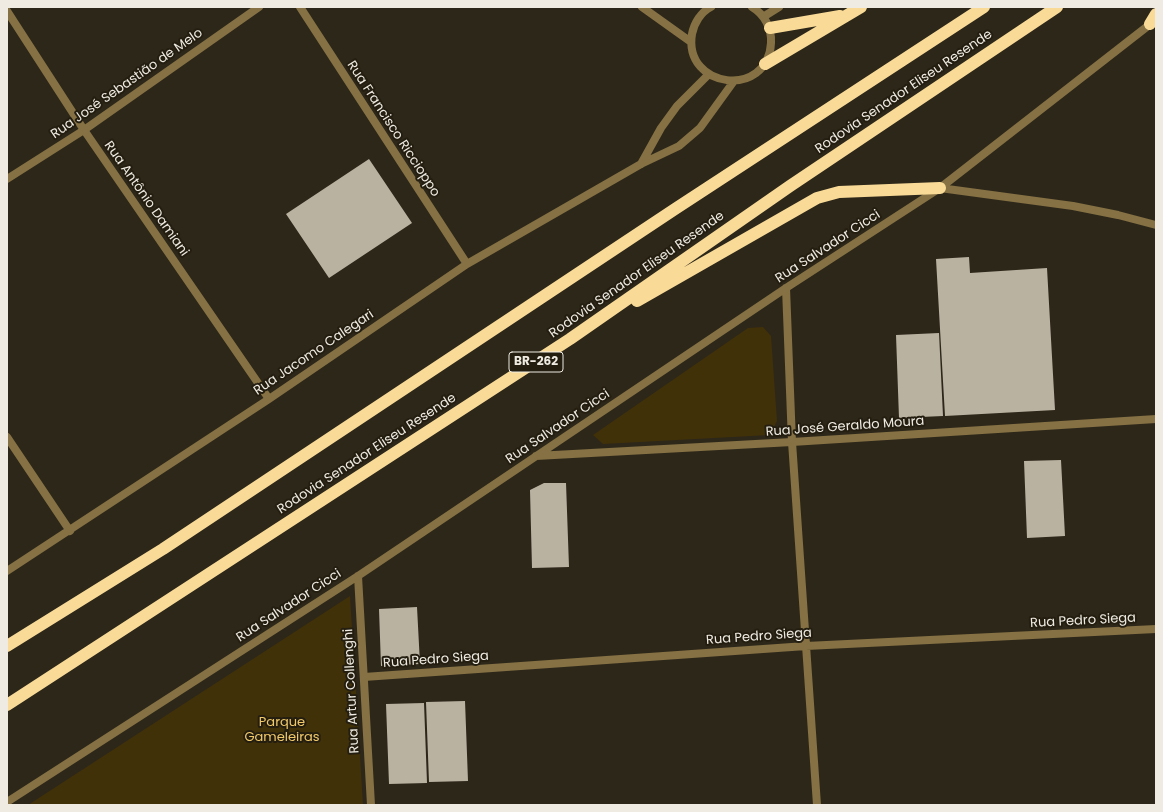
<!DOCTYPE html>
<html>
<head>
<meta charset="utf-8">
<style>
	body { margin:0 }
	#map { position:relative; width:1163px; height:812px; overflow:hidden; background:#2d271a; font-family:Poppins,sans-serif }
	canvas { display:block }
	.frame { position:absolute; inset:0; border:8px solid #efebe2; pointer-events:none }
</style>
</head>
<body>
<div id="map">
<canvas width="1163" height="812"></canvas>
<div class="frame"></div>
</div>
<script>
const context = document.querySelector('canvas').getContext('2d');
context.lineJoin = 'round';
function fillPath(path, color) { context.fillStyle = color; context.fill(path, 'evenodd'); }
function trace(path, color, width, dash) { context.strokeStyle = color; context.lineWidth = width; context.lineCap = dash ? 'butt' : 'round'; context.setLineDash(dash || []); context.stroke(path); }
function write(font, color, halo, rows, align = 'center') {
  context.font = font + ' Poppins,sans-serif'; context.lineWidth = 4; context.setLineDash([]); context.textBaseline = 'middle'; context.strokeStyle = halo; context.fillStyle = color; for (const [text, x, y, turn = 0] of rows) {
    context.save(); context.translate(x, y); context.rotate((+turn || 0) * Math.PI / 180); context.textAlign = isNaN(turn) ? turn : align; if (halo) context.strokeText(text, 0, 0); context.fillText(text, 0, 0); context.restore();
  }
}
const green = new Path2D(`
	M763,327L771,336L777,421L770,435L603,444L593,435L748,328Z
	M350,596L363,805H28Z`);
const building = new Path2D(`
	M369,159L412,223L329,278L286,214Z
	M969,257L970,273L1047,268L1055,410L945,416L936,259Z
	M939,333L943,416L899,418L896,335Z
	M1061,460L1065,536L1027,538L1024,461Z
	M544,483H566L569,567L532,568L530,490Z
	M417,607L420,664L381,666L379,609Z
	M465,701L468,781L429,782L426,702Z
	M424,703L427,783L389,784L386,704Z`);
const minor = new Path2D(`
	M300,7L467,264
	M642,7L691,42
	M711,7C701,12 694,23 692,34C683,89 768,99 771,43C772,28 764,14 752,7
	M7,11L84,130L269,399
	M763,17L779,7
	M641,164L661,128L677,106L709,74
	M7,179L84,130L259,7
	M940,188L1073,206L1118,215L1156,225
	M786,288L792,442L817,805
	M7,437L70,531
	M536,456L792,442L1156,419
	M7,571L269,399L467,264L641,164L679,146L700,128L734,81
	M358,576L371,805
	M364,677L806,646L1156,629
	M7,802L358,576L786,288L940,188L1153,22`);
const motorway = new Path2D(`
	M1150,24L1156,14
	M770,28L840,16
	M765,64L861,7
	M637,301L817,198L839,192L940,188
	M7,646L163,549L675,209L984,7
	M7,705L570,339L790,186L1057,7`);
const shields = [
	[536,362,54]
];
const shieldNames = [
	["BR-262",536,362]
];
const streetNames = [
	["Rua José Sebastião de Melo",127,84,-35],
	["Rodovia Senador Eliseu Resende",904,92,-34],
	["Rua Francisco Riccioppo",393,129,57],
	["Rua Antônio Damiani",146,199,55],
	["Rua Salvador Cicci",828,247,-33],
	["Rodovia Senador Eliseu Resende",637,275,-35],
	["Rua Jacomo Calegari",314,353,-34],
	["Rua Salvador Cicci",558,427,-34],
	["Rua José Geraldo Moura",845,427,-4],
	["Rodovia Senador Eliseu Resende",367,454,-33],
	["Rua Salvador Cicci",289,606,-33],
	["Rua Pedro Siega",1083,621,-3],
	["Rua Pedro Siega",759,637,-4],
	["Rua Pedro Siega",436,660,-4],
	["Rua Artur Collenghi",352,691,-93]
];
const parkNames = [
	["Parque",282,723],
	["Gameleiras",282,738]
];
fillPath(green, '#413109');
fillPath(building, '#bab2a1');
trace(minor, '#857143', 8);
trace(motorway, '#f9db97', 12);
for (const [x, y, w] of shields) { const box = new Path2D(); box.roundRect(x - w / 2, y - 10, w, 20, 3); context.fillStyle = '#241e10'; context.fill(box); trace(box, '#efebe2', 1); }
write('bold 12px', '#efebe2', null, shieldNames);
write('13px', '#efebe2', '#241e10', streetNames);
write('13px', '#f1c969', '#241e10', parkNames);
</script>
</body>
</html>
